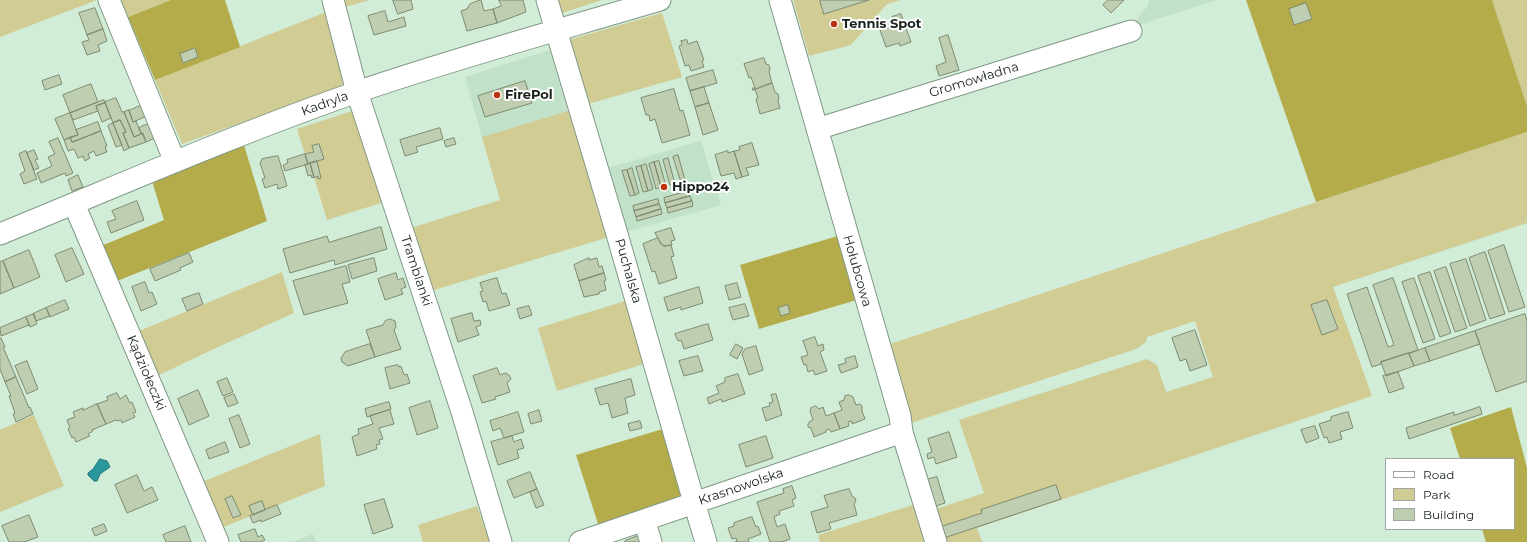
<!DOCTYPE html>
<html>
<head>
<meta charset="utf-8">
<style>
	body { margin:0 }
	#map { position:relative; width:1527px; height:542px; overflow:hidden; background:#d1ecd7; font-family:Montserrat,sans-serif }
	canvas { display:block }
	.legend { position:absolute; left:1385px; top:458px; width:130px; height:72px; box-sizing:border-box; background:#fff; border:1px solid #a2a6a3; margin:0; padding:5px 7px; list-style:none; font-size:12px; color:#17211a }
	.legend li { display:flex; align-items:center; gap:8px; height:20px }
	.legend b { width:20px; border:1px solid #a2a6a3 }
</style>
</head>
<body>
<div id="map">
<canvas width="1527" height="542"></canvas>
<ul class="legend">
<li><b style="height:5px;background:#fff"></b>Road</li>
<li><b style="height:11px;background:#d0cc94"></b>Park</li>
<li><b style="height:11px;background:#bfcdb1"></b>Building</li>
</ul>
</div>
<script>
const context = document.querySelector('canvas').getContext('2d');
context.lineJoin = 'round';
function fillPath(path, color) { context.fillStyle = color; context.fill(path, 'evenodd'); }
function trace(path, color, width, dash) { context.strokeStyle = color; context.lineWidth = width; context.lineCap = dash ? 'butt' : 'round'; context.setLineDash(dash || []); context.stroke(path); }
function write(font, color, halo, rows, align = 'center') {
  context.font = font + ' Montserrat,sans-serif'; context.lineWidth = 4; context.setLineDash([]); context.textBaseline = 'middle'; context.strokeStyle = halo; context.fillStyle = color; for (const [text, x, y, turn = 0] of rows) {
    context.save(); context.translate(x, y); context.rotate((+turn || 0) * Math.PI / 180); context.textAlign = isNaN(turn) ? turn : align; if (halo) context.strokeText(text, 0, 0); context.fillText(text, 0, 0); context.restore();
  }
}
const built = new Path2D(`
	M1149,0H1217L1129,28L1147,7Z
	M553,49L571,110L482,137L465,77Z
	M701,141L721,205L626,232L608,168Z
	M313,534L316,542H292Z`);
const green = new Path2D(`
	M0,0H97L0,37Z
	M121,0H171L128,17Z
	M342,0H370L344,7Z
	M558,0H602L562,13Z
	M793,0H901L887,4L851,45L809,56Z
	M1492,0H1527V106Z
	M326,12L344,82L341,87L182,144L155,80Z
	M662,13L682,77L588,104L568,40Z
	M355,110L384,202L327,220L310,164L305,154L297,129Z
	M571,110L609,237L431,291L411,228L500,200L482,137Z
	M1527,132V223L1333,287L1372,396L977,528L982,542H943L933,510L984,493L959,420L1147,359L1157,365L1166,392L1213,377L1195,321L1147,337L1146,342L1136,349L908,424L887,345Z
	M282,272L294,313L218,347L157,376L139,331Z
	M628,300L647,363L557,391L538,328Z
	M34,415L64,486L0,512V430Z
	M320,434L325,486L221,528L202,482Z
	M916,504L928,542H820L818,535Z
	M477,506L490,542H423L418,525Z`);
const forest = new Path2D(`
	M171,0H225L240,47L155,80L128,17Z
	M1246,0H1492L1527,106V132L1316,202Z
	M244,145L267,221L117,281L101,246L164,220L152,181Z
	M841,235L860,299L759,329L740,265Z
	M1511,407L1527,468V542H1486L1482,529H1514V459H1460L1450,428Z
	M666,428L686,497L599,527L576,455Z`);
const water = new Path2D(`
	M100,459L107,461L110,467L100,474L97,481H94L88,475V473L93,469Z`);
const building = new Path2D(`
	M393,0H411L413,9L398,14Z
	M481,0L484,11L493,9L497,23L467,31L461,11L467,9L470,4Z
	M499,0H523L526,12L497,23L493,9L501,6Z
	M820,0H869L824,14Z
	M1108,0H1124L1111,13L1103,5Z
	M1306,3L1312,19L1294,25L1289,9Z
	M95,8L103,29L87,35L79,13Z
	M385,11L388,22L404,17L406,26L374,35L368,16Z
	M901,14L911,42L900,46L899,43L886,47L880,30L895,25L892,17Z
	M103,29L107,41L98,45L100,51L87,55L82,42L89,40L87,35Z
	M948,35L959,70L939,76L936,66L946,62L939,38Z
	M687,40L688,44L697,41L704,60L702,61L704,67L691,71L689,65L685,66L679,46L682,45L681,41Z
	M195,48L198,57L183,63L180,54Z
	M764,58L766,64L769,65L770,69L769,72L772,83L753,90L752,88H755L751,77L749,78L744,64Z
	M713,70L717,83L690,91L686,78Z
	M59,75L62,84L45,90L42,81Z
	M525,81L532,103L485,117L478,96Z
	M772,83L775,92L778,94L779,98L778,101L780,108L760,114L756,99L758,98L755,89L753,90Z
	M91,84L98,102L70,113L63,95Z
	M704,87L709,103L695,107L690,91Z
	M674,89L680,111L683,110L690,135L662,143L655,119L650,121L649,115H646L641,98Z
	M116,98L122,112H124L134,137L143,133L146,142L129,148L123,133L126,132L120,120L113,123L105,102Z
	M104,100L105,103L96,106L98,111L73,120L70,113Z
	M105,103L111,118L102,122L96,106Z
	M709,103L718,130L703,135L695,107Z
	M142,105L147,116L133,122L129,111Z
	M129,110L133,122L136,121L141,134L134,137L124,112Z
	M70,113L78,135L64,140L55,119Z
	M120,120L126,132L123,133L129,148L124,151L113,123Z
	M98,122L101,131L72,142L70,137L78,135L76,130Z
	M113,123L122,145L116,147L108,126Z
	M150,123L155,138L146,142L139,128Z
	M440,128L443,139L416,147L418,152L405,156L400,140Z
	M101,131L107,146L105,147L107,152L96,156L94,151L88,154L90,158L85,161L83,156L78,158L74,149L68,151L64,140L70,137L72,142Z
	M58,138L73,173L66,176L65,173L41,183L37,173L52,166L48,157L55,154L49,142Z
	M454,138L456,144L446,147L444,141Z
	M752,143L759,165L746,168L749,175L742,177L734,151L740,150L739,147Z
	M319,144L324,159L308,164L305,154L314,152L312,146Z
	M34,150L38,159L35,160L39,168L34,170L27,153Z
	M26,151L37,179L24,184L20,174L25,171L19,154Z
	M728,151V153L734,151L742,177L736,179L734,173L721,176L715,155Z
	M305,154L308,164L285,171L283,165L288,163L287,160Z
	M678,155L685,180L681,182L673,157Z
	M278,156L287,186L278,189L277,184L265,188L262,179L265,178L260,163L262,159Z
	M668,158L675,184L670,185L663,160Z
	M317,161L321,178L318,179V176L314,178L310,163Z
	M659,161L666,186L661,187L654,162Z
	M654,162L661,187L656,189L649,164Z
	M310,163L314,177L312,178L311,175L308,176L305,165Z
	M646,164L653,189L648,191L641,166Z
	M641,166L648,191L643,192L636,167Z
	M632,168L639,193L635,195L627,170Z
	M627,170L635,195L630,196L622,171Z
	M78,175L83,187L72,191L68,180Z
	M689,191L690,196L665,203L664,198Z
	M690,196L692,201L667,208L665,203Z
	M658,199L659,204L634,211L633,206Z
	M137,201L144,220L111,233L107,222L116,219L112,211Z
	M692,201L693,206L668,213L667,208Z
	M659,204L661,209L636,217L634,211Z
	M661,209L662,214L637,221L636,217Z
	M381,227L387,249L335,265L334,260L290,273L283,249L327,236L329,242Z
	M671,228L675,240L671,241L672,245L664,246L661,244L655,233Z
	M658,238L661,244L664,246L671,245L674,256L671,257L677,278L659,284L655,271L652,272L643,244Z
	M1504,245L1525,307L1509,312L1488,251Z
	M72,248L84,274L66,282L55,255Z
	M29,250L40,277L14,288L3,261Z
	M1485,252L1505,314L1490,319L1469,258Z
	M189,253L193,262L180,268L181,270L155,281L150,269Z
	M374,258L377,271L352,279L348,265Z
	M589,258V260L597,258L599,267L602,266L604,273L579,281L574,265Z
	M1466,259L1486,320L1470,326L1450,264Z
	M3,261L14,288L0,294V262Z
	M346,266L350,282L342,284L348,303L304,315L293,281Z
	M1446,267L1467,328L1455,332L1434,271Z
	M1430,272L1451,333L1440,337L1418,276Z
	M396,273L398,280L403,278L406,287L401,289L403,294L385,300L378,279Z
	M604,273L606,280L604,281L606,290L599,292V294L584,297L579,281Z
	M497,278L502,294L506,293L510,305L489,311L486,301L483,302L480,292L483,291L480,283Z
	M1393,278L1418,350L1381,362V364L1372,367L1347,294L1367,287L1388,347L1394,345L1373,285Z
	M1414,278L1435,339L1423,343L1402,282Z
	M145,282L149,293L152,292L157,304L141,311L132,287Z
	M737,283L741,297L729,300L725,286Z
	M699,287L703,303L681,310V307L668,311L664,298Z
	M199,293L203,304L187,311L182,299Z
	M65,300L69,309L50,317L46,308Z
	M1327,300L1338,329L1322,335L1311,305Z
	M745,304L749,316L733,320L729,308Z
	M788,305L790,313L781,316L778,308Z
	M529,306L532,315L520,319L517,309Z
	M46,308L50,316L36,321L33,314Z
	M472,313L474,321L480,320L481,325L476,327L479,335L458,342L451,319Z
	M34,314L37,324L30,327L26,317Z
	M1525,314L1527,321V381L1496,392L1475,331Z
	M26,317L29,325L1,336L0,328Z
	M390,319L395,321L396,327L394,330L401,349L375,357L366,330L383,325L385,321Z
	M708,324L713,340L684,349L681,340L678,341L675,334Z
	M1195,330L1207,365L1190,371L1186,359L1180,361L1172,338Z
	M1475,331L1480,344L1430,361L1425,348Z
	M815,337L818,346L823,344L824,350L820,352L827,371L815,375L813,370L808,372L806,364L804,365L801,357L808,355L803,341Z
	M0,338H1L5,347H3L16,377L5,382L0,369Z
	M370,344L375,357L348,366L342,362L341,358L345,352Z
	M736,344L743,348L737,359L730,355Z
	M756,346L763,370L749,375L742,354L745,349Z
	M1425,348L1430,361L1414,366L1409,354Z
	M1409,353L1414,366L1386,376L1381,362Z
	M698,356L703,371L684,376L679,361Z
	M855,356L858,367L841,373L838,365L846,363L845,359Z
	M27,361L38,389L27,394L15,366Z
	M398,365L399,367L401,366L404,375L407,374L410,383L390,389L385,368Z
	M497,368L500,375L505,373L509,375L511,379L507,383L510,392L495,397L496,399L482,403L473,376Z
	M1398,372L1404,388L1389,393L1383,376Z
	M738,374L745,394L722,402L721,399L709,404L707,398L719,393L716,386L725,382V378Z
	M16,377L29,408L30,407L33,414L16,422L13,414L15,413L9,396H11L5,382Z
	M227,378L233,392L223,396L217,382Z
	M631,379L635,395L625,398L628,413L612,418L608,403L600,405L595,389Z
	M198,390L209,416L189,425L178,399Z
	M117,393L120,399L126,395L130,403L132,402L136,412L133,413L135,417L122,423L121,420L117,421L116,420L106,424L97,404L108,400L107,397Z
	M234,394L238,403L228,407L224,398Z
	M776,394L782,415L766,421L762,408L770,406L769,403L773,402L771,395Z
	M849,395L853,397L856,405L860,404L862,406V411L865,419L852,424V421L848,422L849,426L840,429L834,413L842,410L839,402L844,400L845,396Z
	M430,401L438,428L417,435L409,408Z
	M389,402L391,409L367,417L365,409Z
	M97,404L106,424L92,430L93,431L88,434L90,436L76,442L74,437L72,438L68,429L70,428L67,420L75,417L73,412L83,408V410Z
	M816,406L819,409L823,407L826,416L834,413L840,429L831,432L829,429L826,430V432L814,437L811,428L808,427V424L809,422L813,420L810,411L811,408Z
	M1480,407L1482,414L1409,439L1406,428L1454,412V415Z
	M390,410L394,424L379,428L383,439L379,440L380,444L376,445L377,449L357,456L352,437L359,434L358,429L373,424L370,416Z
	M539,410L542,421L531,424L528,414Z
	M518,412L524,432L504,438L500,428L493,431L490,421Z
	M1348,412L1353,428L1340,432L1342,439L1329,443L1327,437L1324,438L1319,424L1331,420V417Z
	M239,415L250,444L240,448L229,419Z
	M640,421L642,428L630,431L628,424Z
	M1315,426L1319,438L1306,443L1301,430Z
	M949,432L957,457L936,464L934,457L928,459L927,454L932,452L928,439Z
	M512,436L514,442L521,439L524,448L517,450L519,458L498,465L491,442Z
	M766,436L773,458L746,467L739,445Z
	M225,442L229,452L209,459L206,450Z
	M530,472L537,489L514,498L507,481Z
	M137,475L144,491L152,487L158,500L127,513L115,485Z
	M937,477L945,503L933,507L925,480Z
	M1056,485L1061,499L944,538L940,527L982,513L981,510Z
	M792,486L796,498L792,500L794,506L779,511L780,514L774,517L777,527L785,524L790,539L782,542H770L757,502L784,493L783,489Z
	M537,489L544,505L536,508L530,492Z
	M849,489L852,496L855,498L856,501L854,504L857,515L829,523L831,529L817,533L811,512L828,507L824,496Z
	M232,496L241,515L233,518L225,499Z
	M384,499L393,527L373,534L364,505Z
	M262,501L265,510L253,515L249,506Z
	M277,505L281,514L261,522V520L253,523L250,516Z
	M29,515L38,537L24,542H9L2,526Z
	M752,517L756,527L758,526L761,534L748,539L749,542H735L737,541L736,538L732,539L728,528L734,526V523Z
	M104,524L107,531L95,536L92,529Z
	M185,526L191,542H166L163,535Z
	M255,529L258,537L262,535L265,540L260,542H241L238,535Z
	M638,536L640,542H625V541Z`);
const minor = new Path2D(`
	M109,0L175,162
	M333,0L357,92L462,412L501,542
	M547,0L617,234L696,509L706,542
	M780,0L900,416L902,432L936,542
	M817,129L1131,31
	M74,204L218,542
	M0,234C118,186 236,134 357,92C456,58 559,30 660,0
	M644,520L651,542
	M580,542L902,432`);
const markers = [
	[834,24,4,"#bd330c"],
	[497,95,4,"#bd330c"],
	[664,187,4,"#bd330c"]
];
const poiNames = [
	["Tennis Spot",842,24],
	["FirePol",505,95],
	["Hippo24",672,187]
];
const streetNames = [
	["Gromowładna",974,80,-17],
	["Kadryla",325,104,-20],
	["Tramblanki",416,271,72],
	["Puchalska",628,271,74],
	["Hołubcowa",857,271,74],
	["Kądziołeczki",146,373,67],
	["Krasnowolska",741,487,-19]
];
fillPath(built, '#c1e2c9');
fillPath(green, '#d0cc94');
fillPath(forest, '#b4ac4b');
fillPath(water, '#28989c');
trace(water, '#237475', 1);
fillPath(building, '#bfcdb1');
trace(building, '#7e8b71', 1);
trace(minor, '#809986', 23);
trace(minor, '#fff', 21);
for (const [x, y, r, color] of markers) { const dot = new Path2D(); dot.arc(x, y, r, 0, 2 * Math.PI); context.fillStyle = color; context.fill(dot); trace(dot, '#fff', 1.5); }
write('bold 13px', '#17211a', '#fff', poiNames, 'left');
write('13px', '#17211a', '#fff', streetNames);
</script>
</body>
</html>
